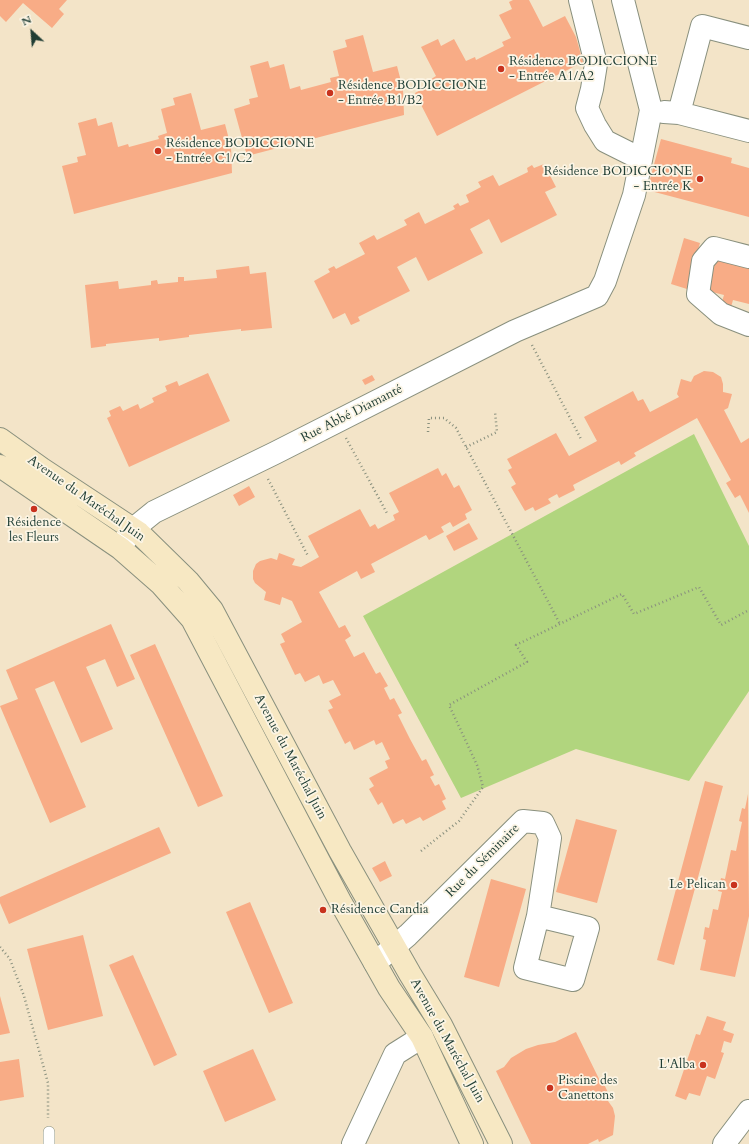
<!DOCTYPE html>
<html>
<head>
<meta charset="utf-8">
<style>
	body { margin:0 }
	#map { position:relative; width:749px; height:1144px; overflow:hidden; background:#f3e4c8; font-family:Cardo,serif }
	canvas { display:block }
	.north { position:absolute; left:12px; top:12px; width:40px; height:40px; -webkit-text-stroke:3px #fcf5e5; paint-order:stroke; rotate:334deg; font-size:11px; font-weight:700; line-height:16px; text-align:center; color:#1f3d34 }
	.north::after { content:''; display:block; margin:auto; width:14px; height:18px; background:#1f3d34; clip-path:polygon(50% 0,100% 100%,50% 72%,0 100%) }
</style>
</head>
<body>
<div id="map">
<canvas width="749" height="1144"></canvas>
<div class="north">N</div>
</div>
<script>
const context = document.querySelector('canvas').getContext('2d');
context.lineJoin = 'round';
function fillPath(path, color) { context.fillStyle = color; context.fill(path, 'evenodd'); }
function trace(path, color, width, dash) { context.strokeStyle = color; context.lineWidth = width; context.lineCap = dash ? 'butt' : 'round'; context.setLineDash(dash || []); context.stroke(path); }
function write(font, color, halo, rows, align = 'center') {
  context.font = font + ' Cardo,serif'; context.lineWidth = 3.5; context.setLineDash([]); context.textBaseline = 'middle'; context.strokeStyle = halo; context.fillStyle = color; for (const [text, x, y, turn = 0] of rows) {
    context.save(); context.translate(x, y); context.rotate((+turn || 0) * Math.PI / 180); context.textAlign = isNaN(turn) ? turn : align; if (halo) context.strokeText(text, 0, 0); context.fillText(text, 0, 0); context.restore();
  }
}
const green = new Path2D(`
	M694,434L749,546V691L689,781L576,749L461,798L363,616Z`);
const building = new Path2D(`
	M0,0H67L59,9L64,14L52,28L23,3L6,22L0,16Z
	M513,0H529L543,27L565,16L576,37L583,62L437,136L415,93L430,85L428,81L436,76L421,47L438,39L441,46L454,39L466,61L475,57L476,60L504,46L502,42L511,38L499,15L512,9L509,2Z
	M363,35L373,72L397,66L403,89L404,115L247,156L234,109L250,104L249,99L258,97L250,66L268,61L270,68L284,64L290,89L300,86L301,90L331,82L330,78L339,76L333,51L347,47L345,40Z
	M191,93L201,130L225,124L231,147L232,173L74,214L62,166L78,162L77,157L86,155L78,123L96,118L98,126L112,122L118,147L128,144L129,147L159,139L158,136L167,133L161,109L175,105L173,98Z
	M661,139L732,158L731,163L749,168V217L647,190Z
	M544,164L556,187L545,192L557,215L501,243L489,219L470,229L483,253L428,281L416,257L397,267L410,291L358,317L360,321L351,325L345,313L333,319L314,281L330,272L328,269L334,266L336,269L365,254L359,243L374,235L377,240L407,225L404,220L419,212L425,224L455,209L453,206L458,203L460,206L469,202L466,195L481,187L478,182L493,175L499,186L528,172L527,168L532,165L534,168Z
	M684,238L700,243L687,289L671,284Z
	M712,259L749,268V304L733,300L731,307L721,305L724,295L704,290Z
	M249,266L250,274L266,272L272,328L241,331V329L189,335V337L159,341V338L106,344V346L91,348L85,285L118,281L119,289L151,285V281L157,280L158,284L178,282V277H184V281L217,278L216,270Z
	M704,371L713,372L721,377L723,384V392L732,394L728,408L724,410L741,443L749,438V513L740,495L735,498L726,483L731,480L697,418L634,453L636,456L621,465L619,461L573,485L575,490L559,498L557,494L548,499L551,503L535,511L533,507L525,511L511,487L516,484L508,470L512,468L507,459L556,433L569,456L597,441L584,417L633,391L638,401L643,399L650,412L679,397L677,394L681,379L691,382L694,376Z
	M208,373L230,421L129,467L107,418L111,416L109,411L120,406L123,411L138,404L140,409L154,402L152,398L167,391L165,386L177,381L179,386Z
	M372,375L375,380L365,385L362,380Z
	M438,468L442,476L446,473L454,488L459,485L472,510L465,514L467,519L453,527L450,522L441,527L444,532L429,540L426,535L371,564L375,572L361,579L357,571L319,592L339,628L345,625L351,636L345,640L354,657L364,652L376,674L380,672L388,686L384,688L390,700L394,698L402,713L398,715L410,739L422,761L426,759L434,775L430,777L435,786L439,784L446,799L442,801L446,809L423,821L420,817L406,824L403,819L393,824L382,802L378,805L369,789L374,786L369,778L388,768L385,761L390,759L382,742L376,745L374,740L354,750L350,741L345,744L328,710L333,708L329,701L341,695L333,680L323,684L319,675L305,682L300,673L295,675L280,644L285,642L281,634L302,622L292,601L282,597L280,605L264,600L266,592L255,583L253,579V571L256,564L260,561L271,558L277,560L279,553L295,559L292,565L301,567L319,557L308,536L360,509L370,527L375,524L378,529L395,520L393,515L399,512L389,493Z
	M249,486L255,497L239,506L233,495Z
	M469,523L478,539L454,551L446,536Z
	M111,624L135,679L117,687L105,659L86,667L113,729L81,743L54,681L35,689L86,807L50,823L0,706L18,699L6,670Z
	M155,644L223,796L198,807L130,655Z
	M705,781L723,786L674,965L657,960Z
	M748,794L749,916L735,977L700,970L706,940L703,939L705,927L709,928L713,909L718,910L722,892L718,891L721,878L725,879L731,850L736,851L742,822L739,821L742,808L745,809Z
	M576,819L617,830L597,903L556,892Z
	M159,827L171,853L9,924L0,903V897Z
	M385,861L392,876L380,882L372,868Z
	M491,879L526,889L499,987L464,977Z
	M250,902L293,1003L269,1013L226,912Z
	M83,935L103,1016L48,1030L27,949Z
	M133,955L177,1055L154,1066L109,965Z
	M0,996L10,1033L0,1035Z
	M707,1016L726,1022L723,1030L734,1034L731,1043L724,1041L721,1052L724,1053L715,1079L707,1076L700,1096L689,1093L686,1100L675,1096L696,1034L700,1035Z
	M576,1032L602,1085L604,1084L611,1099L608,1101L613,1108L615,1116L613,1135L599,1142L598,1139L588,1144H531L496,1071L504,1067L511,1058L526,1049L538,1045L555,1042Z
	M253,1049L276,1100L225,1122L203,1071Z
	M19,1059L24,1097L0,1101V1062Z`);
const path = new Path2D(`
	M532,345L581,439
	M428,432L429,418H444L456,428L560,624
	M346,438L388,515
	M466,447L497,432L495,412
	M268,479L308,556
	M421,851L459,821L483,787L477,765L449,705L527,662L516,645L622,594L634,614L699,587L721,625L749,610
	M0,947L10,959L24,996L48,1083V1118`);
const service = new Path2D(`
	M49,1132V1144`);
const minor = new Path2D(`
	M580,0L596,64L592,89L587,108L595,125L605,141L641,159
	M664,112L679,113L749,131
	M679,113L702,26L749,38
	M749,257L714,248L703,261L698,294L721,314L749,325
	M123,543L133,529L154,512L275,453L515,331L597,296L605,281L634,195L651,110L623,0
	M375,963L408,935L523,821L543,823L550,838L538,916L525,968L573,980L588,928L538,916
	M353,1144L395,1054L422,1037
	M724,1144L749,1111`);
const secondary = new Path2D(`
	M0,439L42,469L139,533L188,581L212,610L340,851L410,974L441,1025L501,1144
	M0,466L120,548L161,584L192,619L341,903L389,988L422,1037L472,1144`);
const markers = [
	[501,69,4,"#c8321e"],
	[330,93,4,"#c8321e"],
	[158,151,4,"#c8321e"],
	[700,179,4,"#c8321e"],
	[34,509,4,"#c8321e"],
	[734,885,4,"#c8321e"],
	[323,910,4,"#c8321e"],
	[703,1065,4,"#c8321e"],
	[550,1088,4,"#c8321e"]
];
const poiNames = [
	["Résidence BODICCIONE",509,62],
	["- Entrée A1/A2",509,77],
	["Résidence BODICCIONE",338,86],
	["- Entrée B1/B2",338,101],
	["Résidence BODICCIONE",166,144],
	["- Entrée C1/C2",166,159],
	["Résidence BODICCIONE",692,172,"right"],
	["- Entrée K",692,187,"right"],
	["Résidence",34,523,"center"],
	["les Fleurs",34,538,"center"],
	["Le Pelican",726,885,"right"],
	["Résidence Candia",331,910],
	["L'Alba",695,1065,"right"],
	["Piscine des",558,1081],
	["Canettons",558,1096]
];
const streetNames = [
	["Rue Abbé Diamanté",352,414,-27],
	["Avenue du Maréchal Juin",86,499,35],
	["Avenue du Maréchal Juin",290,757,62],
	["Rue du Séminaire",483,861,-45],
	["Avenue du Maréchal Juin",447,1041,61]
];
fillPath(green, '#b1d57e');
fillPath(building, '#f8ac86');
trace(service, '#89907e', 12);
trace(minor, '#89907e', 24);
trace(secondary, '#89907e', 24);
trace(path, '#89907e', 2.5, [1, 3]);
trace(service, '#fff', 11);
trace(minor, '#fff', 22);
trace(secondary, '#f7e8c3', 22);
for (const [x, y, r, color] of markers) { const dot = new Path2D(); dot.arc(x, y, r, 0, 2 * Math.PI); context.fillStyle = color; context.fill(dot); trace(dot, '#fcf5e5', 1.5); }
write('13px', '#1f3d34', '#fcf5e5', poiNames, 'left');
write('13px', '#1f3d34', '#fcf5e5', streetNames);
</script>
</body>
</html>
